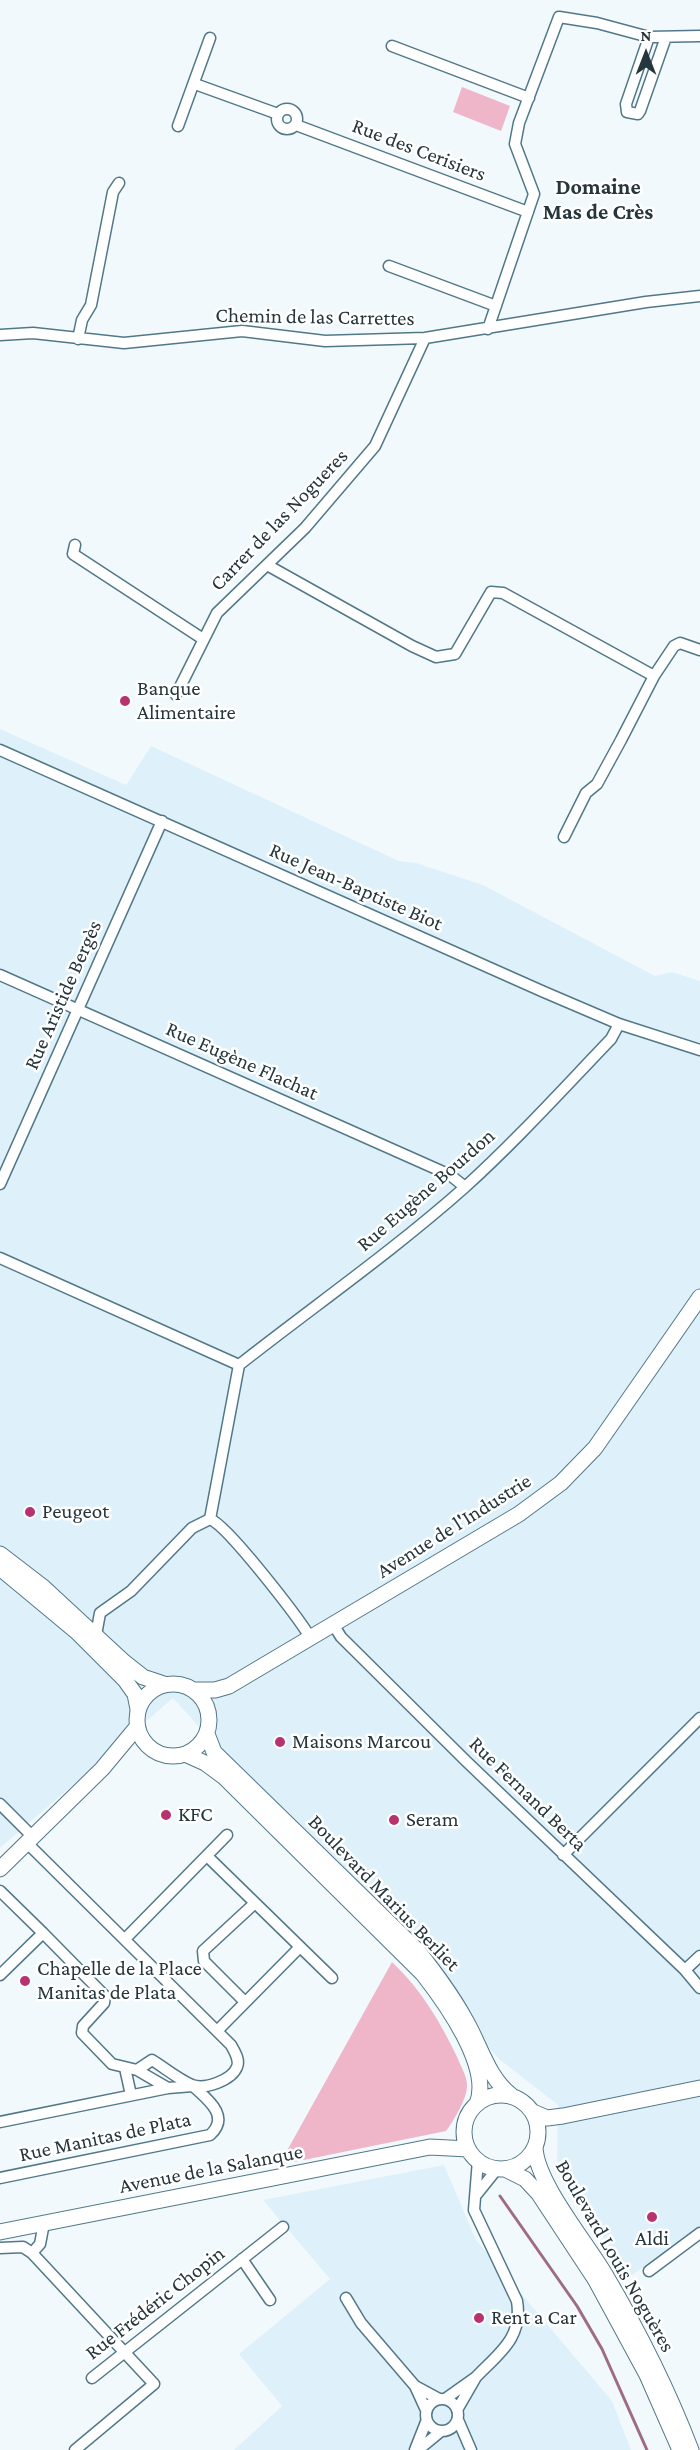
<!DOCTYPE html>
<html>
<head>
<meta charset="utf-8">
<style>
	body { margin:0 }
	#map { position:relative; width:700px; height:2450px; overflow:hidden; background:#f1f9fd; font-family:"Crimson Pro",serif }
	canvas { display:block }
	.north { position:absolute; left:616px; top:24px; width:60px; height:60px; -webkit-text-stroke:4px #fff; paint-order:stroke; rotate:0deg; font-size:16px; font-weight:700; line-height:24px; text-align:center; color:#25363c }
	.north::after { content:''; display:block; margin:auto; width:21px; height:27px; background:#25363c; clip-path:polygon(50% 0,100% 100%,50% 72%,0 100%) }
</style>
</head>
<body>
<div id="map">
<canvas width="700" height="2450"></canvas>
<div class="north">N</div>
</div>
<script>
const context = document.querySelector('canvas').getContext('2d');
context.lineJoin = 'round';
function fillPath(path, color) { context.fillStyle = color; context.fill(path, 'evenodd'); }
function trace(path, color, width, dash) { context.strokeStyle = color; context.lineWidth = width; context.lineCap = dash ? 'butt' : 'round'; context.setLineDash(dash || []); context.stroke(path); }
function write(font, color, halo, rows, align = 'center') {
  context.font = font + ' "Crimson Pro",serif'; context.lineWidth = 5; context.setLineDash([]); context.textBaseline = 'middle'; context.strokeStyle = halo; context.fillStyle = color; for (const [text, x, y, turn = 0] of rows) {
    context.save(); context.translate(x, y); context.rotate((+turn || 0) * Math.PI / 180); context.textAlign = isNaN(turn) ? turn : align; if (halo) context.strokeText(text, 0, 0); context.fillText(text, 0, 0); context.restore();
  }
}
const built = new Path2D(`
	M0,729L126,785L151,746L399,861L416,863L483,885L655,976L672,972L700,981V2227L628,2278L557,2160L558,2105L499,2059L173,1698L0,1848Z
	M444,2165L476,2240L612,2401L631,2450H234L282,2406L239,2354L330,2279L263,2200Z`);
const green = new Path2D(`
	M462,87L510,106L501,131L453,112Z
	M392,1962C421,1989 441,2023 458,2059C461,2067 467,2076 467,2085C468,2097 453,2122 446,2131L279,2165Z`);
const stream = new Path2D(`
	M500,2196L577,2306L602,2349L647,2450`);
const street = new Path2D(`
	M649,37L626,104L627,112L638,114L640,111L666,37
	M392,46L529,98
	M195,84L278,114
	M277 119a10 10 0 1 1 20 0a10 10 0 1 1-20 0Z
	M296,125L528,212
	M178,126L210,38
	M389,266L496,306
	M488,329L534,194L515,144L519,123L559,17L597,23L649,37L700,36
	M0,335L33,333L124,343L242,331L325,341L425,338L646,302L700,296
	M78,339L82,320L91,305L113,192L119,183
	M75,545L73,554L203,639
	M267,565L412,646L436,657L455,654L491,592L503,593L654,676L674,646L680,643L700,650
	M176,695L217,613L305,528L375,446L425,338
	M0,750L544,992L619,1024L700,1050
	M564,837L586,793L597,784L621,740L654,676
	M0,975L450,1175L465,1187
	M0,1184L162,821
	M0,1258L239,1365L210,1519
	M239,1365C314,1306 393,1251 464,1188C516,1141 563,1089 611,1039L619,1024
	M333,1624L341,1637L467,1762L685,1970L700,1988
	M96,1635L100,1613L131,1591L192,1528L210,1519C228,1526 297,1616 310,1637
	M0,1804L33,1837
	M563,1855L700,1718
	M208,1857L332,1978
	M0,1891L43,1933
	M125,1939L227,1835
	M685,1970L700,1956
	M0,1975L43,1933L105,1996L104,2003L83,2026L82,2033L112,2064L137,2070L152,2060C165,2068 178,2079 192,2085C205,2090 232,2080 237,2067C240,2060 235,2052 231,2045L27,1843
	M245,2002L204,1961L203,1951L255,1903
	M217,2031L300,1947
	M125,2068L131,2095
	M137,2070L168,2088
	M0,2122L168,2088L193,2086C207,2099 231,2116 210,2135L0,2178
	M477,2194L497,2169
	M0,2248L23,2247L32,2253L154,2384L75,2450
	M32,2253L40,2244L44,2223
	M242,2259L270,2300
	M649,2271L700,2233
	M346,2298L361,2323L415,2386
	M476,2377C499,2353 523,2338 517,2301L474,2210L478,2160
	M92,2378L283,2227
	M426 2415a16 16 0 1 1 32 0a16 16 0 1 1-32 0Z
	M445,2399L476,2377L457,2410
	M426,2410L415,2386L439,2399
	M458,2420L471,2450
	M415,2450L426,2422
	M418,2450L440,2432`);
const secondary = new Path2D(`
	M0,1554L43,1587L124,1662L143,1677L164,1684
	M0,1568L77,1632L125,1680L135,1694L138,1709
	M137 1720a36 36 0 1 1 72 0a36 36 0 1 1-72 0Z
	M194,1690H215L229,1686L519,1514L561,1483L595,1448L700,1297
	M207,1734L214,1752L418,1951C436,1974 452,1995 466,2021C481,2047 488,2078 512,2096
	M185,1754L205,1763L224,1777L423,1974C445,2002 492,2067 477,2104
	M0,1869L102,1769L137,1727
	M464 2132a37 37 0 1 1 74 0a37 37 0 1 1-74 0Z
	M533,2112L547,2118L563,2116L700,2088
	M535,2148C537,2184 587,2243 606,2276C639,2332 668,2390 691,2450
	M505,2169L525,2179L539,2194L595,2279L647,2375L680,2450
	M0,2232L430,2147L468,2149`);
const markers = [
	[125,701,6,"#b83171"],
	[30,1512,6,"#b83171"],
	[280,1742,6,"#b83171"],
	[166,1815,6,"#b83171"],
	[394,1820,6,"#b83171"],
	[25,1981,6,"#b83171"],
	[652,2217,6,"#b83171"],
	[479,2318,6,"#b83171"]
];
const streetNames = [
	["Rue des Cerisiers",419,150,21],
	["Chemin de las Carrettes",315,317,1],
	["Carrer de las Nogueres",279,520,-46],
	["Rue Jean-Baptiste Biot",356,887,24],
	["Rue Aristide Bergès",63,995,-66],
	["Rue Eugène Flachat",242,1061,24],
	["Rue Eugène Bourdon",426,1190,-41],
	["Avenue de l'Industrie",454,1526,-32],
	["Rue Fernand Berta",528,1794,44],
	["Boulevard Marius Berliet",384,1893,46],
	["Rue Manitas de Plata",105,2137,-12],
	["Avenue de la Salanque",211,2169,-11],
	["Boulevard Louis Noguères",615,2256,60],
	["Rue Frédéric Chopin",155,2303,-38]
];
const poiNames = [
	["Banque",137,689],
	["Alimentaire",137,713],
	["Peugeot",42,1512],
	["Maisons Marcou",292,1742],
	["KFC",178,1815],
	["Seram",406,1820],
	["Chapelle de la Place",37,1969],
	["Manitas de Plata",37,1993],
	["Aldi",652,2239,"center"],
	["Rent a Car",491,2318]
];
const neighbourhoodNames = [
	["Domaine",598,187],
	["Mas de Crès",598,212]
];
fillPath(built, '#def1fa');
fillPath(green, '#efb6ca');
trace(stream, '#9f6d83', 3);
trace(street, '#527888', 13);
trace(secondary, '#527888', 17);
trace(street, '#fff', 10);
trace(secondary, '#fff', 15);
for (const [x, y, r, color] of markers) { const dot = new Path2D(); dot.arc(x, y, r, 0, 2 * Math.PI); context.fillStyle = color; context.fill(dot); trace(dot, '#fff', 2); }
write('21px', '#25363c', '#fff', streetNames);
write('21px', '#25363c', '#fff', poiNames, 'left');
write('bold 22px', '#25363c', '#fff', neighbourhoodNames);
</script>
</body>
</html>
